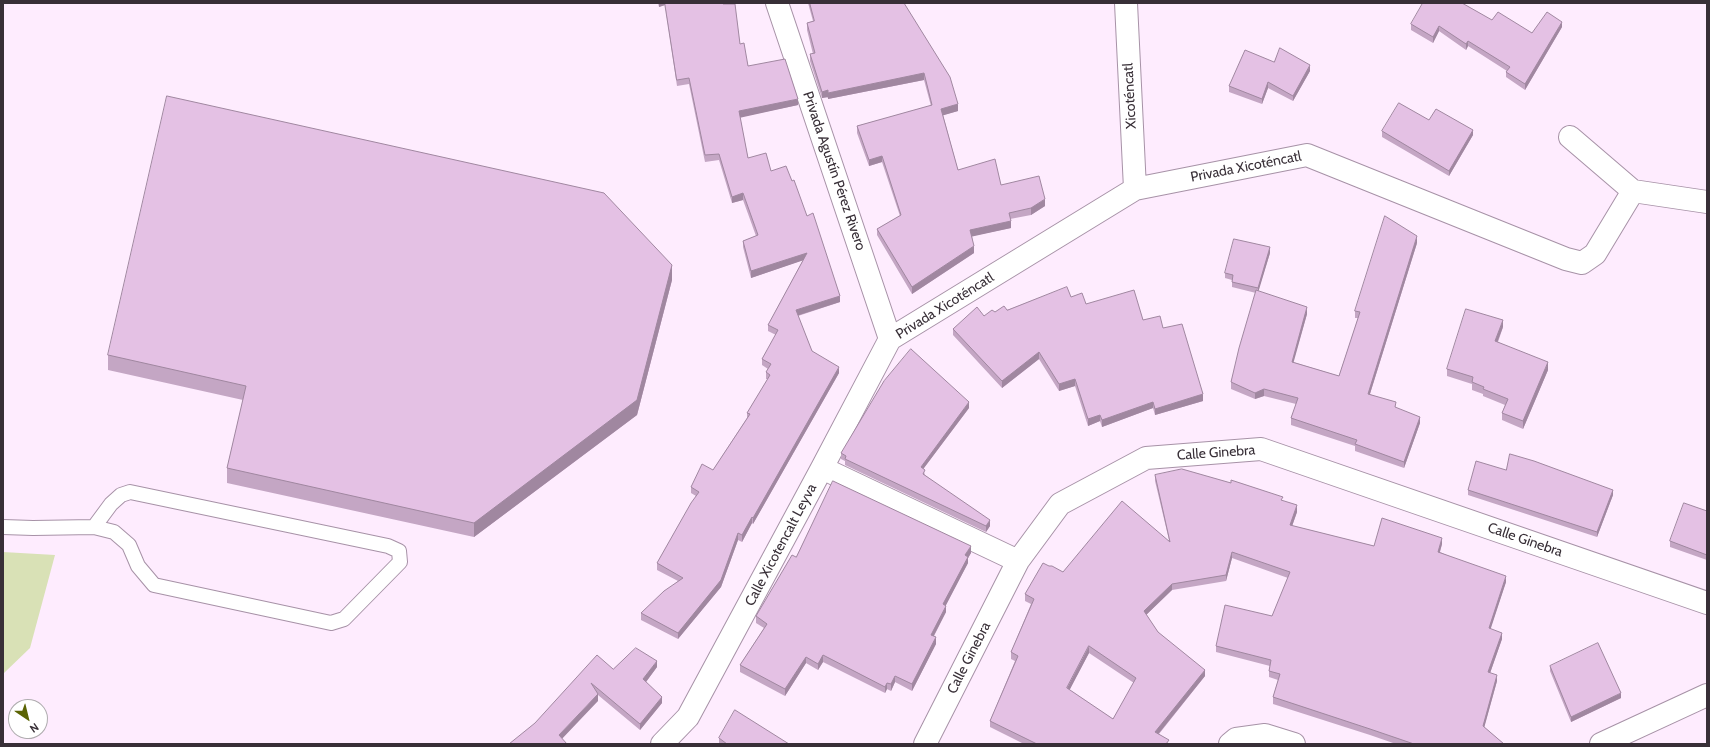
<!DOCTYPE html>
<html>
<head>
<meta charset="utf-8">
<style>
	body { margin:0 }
	#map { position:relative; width:1710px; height:747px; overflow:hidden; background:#feecfe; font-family:Cabin,sans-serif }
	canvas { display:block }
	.frame { position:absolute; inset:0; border:4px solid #382f37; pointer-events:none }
	.north { position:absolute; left:8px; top:699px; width:40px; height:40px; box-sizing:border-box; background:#fff; border:1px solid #afacaf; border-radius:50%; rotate:145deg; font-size:11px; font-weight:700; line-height:16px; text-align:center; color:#382f37 }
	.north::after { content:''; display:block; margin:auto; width:14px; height:18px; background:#5b6404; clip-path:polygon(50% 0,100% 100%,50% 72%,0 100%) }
</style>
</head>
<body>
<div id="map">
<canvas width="1710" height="747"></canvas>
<div class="frame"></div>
<div class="north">N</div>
</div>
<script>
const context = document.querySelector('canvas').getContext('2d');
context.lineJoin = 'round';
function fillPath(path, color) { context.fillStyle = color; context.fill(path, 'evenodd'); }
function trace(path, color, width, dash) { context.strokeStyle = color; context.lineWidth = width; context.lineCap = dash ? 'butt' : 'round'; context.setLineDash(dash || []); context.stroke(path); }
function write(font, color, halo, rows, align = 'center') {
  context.font = font + ' Cabin,sans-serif'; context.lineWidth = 3; context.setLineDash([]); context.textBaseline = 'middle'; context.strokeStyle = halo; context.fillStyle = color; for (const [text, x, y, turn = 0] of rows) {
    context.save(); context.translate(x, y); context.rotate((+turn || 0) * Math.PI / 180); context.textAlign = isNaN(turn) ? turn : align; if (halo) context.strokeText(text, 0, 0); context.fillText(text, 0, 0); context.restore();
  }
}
const green = new Path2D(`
	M3,552L55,555L30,648L3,674Z`);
const service = new Path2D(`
	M3,527L33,528L94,527L114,532L129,545L138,566L154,585L331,623L344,619L400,562L399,551L388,546L130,492L121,495L111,504L94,527`);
const minor = new Path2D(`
	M777,3L890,339
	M1126,3L1135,189
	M1570,137L1633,191L1707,202
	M890,339L1135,189L1307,155L1566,259L1582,263L1595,254L1633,191
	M822,468L1018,561
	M662,744L688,717L822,468L890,339
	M925,744L1018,561L1060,504L1146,458L1261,449L1707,603
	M1230,744L1236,739L1265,735L1294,744
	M1601,744L1707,695`);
const wall = new Path2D(`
	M658,3H723L740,44L748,66L798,105L740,117L748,158L771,171L792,181L840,302L798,316L812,351L839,373L753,524L752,523L742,542L738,540L721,587L678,639L641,620V613L678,581L657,570V563L696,496L691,493V487L713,470L747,418V413L768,379H766V372L768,369L762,365V359L776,335L768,331V325L803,260L751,278L743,247V241L756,236L743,200L732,203L719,160L705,162L689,84L677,86L665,5L659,7Z
	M808,3H904L958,111L943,115L958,170L1001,185L1045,206L1031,215L1010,219L1011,228L972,236L974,253L912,294L877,235V229L900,216L882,162L869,166L857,133V126L931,106L924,80L828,99V97L822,98L810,61V54H813L807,30V23L813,21Z
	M1492,20L1532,33L1562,27L1525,90L1506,77V72L1507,71L1468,46L1466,50L1439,31L1433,43L1411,30V24Z
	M1274,62L1310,71L1293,101L1268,88L1262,104L1229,92V86Z
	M1429,120L1473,135L1449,176L1382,137V131Z
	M1417,243L1370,394L1396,408L1420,423L1404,468L1355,451V446L1291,425V418L1296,404L1264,396L1255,399L1231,389V382L1256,293L1232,287V280L1225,278V273L1270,253L1258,291L1307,314L1293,362L1339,376L1358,318H1355V311Z
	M672,280L637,415L474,537L227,483V468L243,400L108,370V355Z
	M1071,297L1086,304L1143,320L1163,328L1203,401L1155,415L1153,408L1102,427L1100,421L1088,426L1075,386L1059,391L1039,359L1002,388L953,335V329L995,312Z
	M1503,327L1498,342L1548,370L1523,429L1502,420V413L1505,405L1483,396V394L1472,390V384L1447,376V369Z
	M969,408L923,469L925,475L990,526L986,532L845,465V461L841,459V453Z
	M1506,470L1613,495L1597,537L1468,495V490Z
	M1155,475L1283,501L1297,512L1292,526L1374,546L1442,544L1440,552L1506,582L1490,629L1502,639L1490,673L1497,681L1484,727L1504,744H1396L1370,735L1273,704V697L1278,680L1269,677V671L1270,666L1216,652V646L1272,616L1288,578L1232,558L1226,581L1172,590L1146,615L1158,632L1205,676L1159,734L1169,744H1024L990,727V721L1015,661L1011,659V652L1031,604L1025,601V594L1049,566L1063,572L1169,540L1155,481ZM1089,653L1134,683L1113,719L1069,690Z
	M1707,511V560L1670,547V541Z
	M971,553L968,558V563L945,606L946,612L934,636L936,644L912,691L895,682L891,691L887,689L885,693L823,662L818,670L806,663L785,696L740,672V665L764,628L756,623V616L796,557Z
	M1550,666L1621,698L1571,722L1550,671Z
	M657,667L646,682L662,703L640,730L598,695V701L535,723L613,669Z
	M719,738L789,744H719Z`);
const shadedWall = new Path2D(`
	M659,3H665V5L659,7Z
	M1562,22V27L1525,90V84Z
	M1439,26V31L1433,43V37Z
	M1468,41V46L1466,50V44Z
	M1310,65V71L1293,101V96Z
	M924,73V80L828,99V93Z
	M1268,82V88L1262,104V99Z
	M828,90V97L822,98V92Z
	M798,99V105L739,118V111Z
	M958,104V111L941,116V109Z
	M1473,130V135L1449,176V171Z
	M882,156V162L869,166V160Z
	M743,193V200L732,203V197Z
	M1045,199V206L1031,215V208Z
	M1011,221V228L970,237V230Z
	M1417,236V243L1368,400V394Z
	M974,246V253L912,294V287Z
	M1270,247V253L1258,293V288Z
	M807,253V259L751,278V271Z
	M672,265V280L637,415L474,537V523Z
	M840,296V302L796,316V310Z
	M1307,307V314L1292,368V362Z
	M1503,320V327L1495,348V341Z
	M1039,352V359L1002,388V381Z
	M1548,362V370L1523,429V421Z
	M839,367V373L753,524V518Z
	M1075,379V386L1059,391V384Z
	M1264,389V396L1255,399V393Z
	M1203,394V401L1155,415V409Z
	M969,402V408L921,472V467Z
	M1153,402V408L1102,427V420Z
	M1100,415V421L1088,426V419Z
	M1420,417V423L1404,468V462Z
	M1613,490V495L1597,537V532Z
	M1297,505V512L1290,532V525Z
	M752,517V523L742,542V535Z
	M990,520V526L986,532V526Z
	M738,533V540L721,587L678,639V633Z
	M1442,538V544L1438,558V552Z
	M971,546V553L968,558V563L943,611V604L965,555Z
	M1232,552V558L1226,581V575Z
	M1506,576V582L1489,634V628Z
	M1172,584V590L1144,617V611Z
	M946,606V612L931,641V635Z
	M1502,633V639L1488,679V672Z
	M936,637V644L912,691V684Z
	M1089,646V653L1067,695V688Z
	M823,655V662L818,670V664Z
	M806,657V663L785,696V689Z
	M657,661V667L643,686V679Z
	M1205,670V676L1155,738V732Z
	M1497,675V681L1483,732V726Z
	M895,676V682L891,691V684Z
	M887,683V689L885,693V687Z
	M1621,693V698L1571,722V717Z
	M598,694V701L559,742V735Z
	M662,697V703L640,730V724Z`);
const building = new Path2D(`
	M665,3H723V4H735L740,44L744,43L748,66L785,59L798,99L739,111L748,158L766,153L771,171L786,166L792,181L794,180L807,216L813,213L840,296L796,310L812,351L839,367L753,518L752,517L742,535L738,533L721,580L678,633L641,613L664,591L683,578L657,563L691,503L699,492L691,487L702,464L713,470L750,414L747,413L770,375L766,372L771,364L762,359L778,330L768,325L807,253L751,271L743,241L758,235L743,193L732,197L719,154L705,155L689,78L677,80Z
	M810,3H904L950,77L958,104L941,109L958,170L995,159L1001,185L1039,176L1045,199L1031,208L1009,213L1011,221L970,230L974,246L912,287L877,229L901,215L882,156L869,160L857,126L932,105L924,73L828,93V90L822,92L810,54L815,53L807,23L814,21Z
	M1423,3H1462L1492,20L1498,12L1532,33L1547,12L1562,22L1525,84L1506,72L1510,67L1468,41L1466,44L1439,26L1433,37L1411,24Z
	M1280,48L1310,65L1293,96L1268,82L1262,99L1229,86L1245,50L1274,62Z
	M167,96L604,193L672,265L637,400L474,523L227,468L246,386L108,355Z
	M1399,103L1429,120L1436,109L1473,130L1449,171L1382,131Z
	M1385,216L1417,236L1368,394L1396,402L1395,407L1420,417L1404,462L1355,444L1357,440L1291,418L1298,398L1264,389L1255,393L1231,382L1239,348L1256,290L1307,307L1292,362L1339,376L1360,312L1355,311Z
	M1234,239L1270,247L1258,288L1232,282L1233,275L1225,273Z
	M1067,287L1071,297L1082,293L1086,304L1134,290L1143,320L1160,316L1163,328L1182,324L1203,394L1155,409L1153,402L1102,420L1100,415L1088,419L1075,379L1059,384L1039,352L1002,381L953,329L977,307L984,316L992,310L995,312L1004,306L1007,310Z
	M1466,309L1503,320L1495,341L1548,362L1523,421L1502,413L1508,399L1483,389L1484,387L1472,382L1473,377L1447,369Z
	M911,349L969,402L921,467L925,470L923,474L990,520L986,526L845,459L846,456L841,453L884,381Z
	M1510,454L1534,461L1613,490L1597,532L1468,490L1476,461L1506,470Z
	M1182,469L1231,483V480L1283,497L1281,500L1297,505L1290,525L1374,546L1382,518L1442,538L1438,552L1506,576L1489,628L1502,633L1488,672L1497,675L1483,726L1504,744H1414L1370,729L1273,697L1280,674L1269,671L1271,660L1216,646L1225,605L1272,616L1290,572L1232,552L1226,575L1172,584L1144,611L1158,632L1205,670L1155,732L1169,740L1166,744H1037L990,721L1018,656L1011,652L1034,599L1025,594L1043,563L1049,566H1052L1063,572L1122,501L1170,542L1155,475ZM1089,646L1136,678L1113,719L1067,688Z
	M833,481L971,546L965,555L968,557L943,604L946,606L931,635L936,637L912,684L895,676L891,684L887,683L885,687L823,655L818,664L806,657L785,689L740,665L767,624L756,616L792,555L796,557Z
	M1684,503L1707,511V555L1670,541Z
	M1598,643L1621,693L1571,717L1550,666Z
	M636,648L657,661L643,679L662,697L640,724L591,683L598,694L559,735L567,744H509L535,723L597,655L613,669Z
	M735,710L789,744H727L719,738Z`);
const streetNames = [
	["Xicoténcatl",1130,96,-93],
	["Privada Xicoténcatl",1246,167,-11],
	["Privada Agustín Pérez Rivero",834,171,71],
	["Privada Xicoténcatl",945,306,-32],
	["Calle Ginebra",1216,453,-4],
	["Calle Ginebra",1525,540,19],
	["Calle Xicotencalt Leyva",781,545,-62],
	["Calle Ginebra",969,658,-63]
];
fillPath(green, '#d9e1b6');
trace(service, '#a792a7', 16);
trace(minor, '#a792a7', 24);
trace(service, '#fff', 14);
trace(minor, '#fff', 22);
fillPath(wall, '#c4a6c4');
fillPath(shadedWall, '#a087a0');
fillPath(building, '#e4c1e4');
trace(building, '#a087a0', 1);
write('14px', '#382f37', '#fff', streetNames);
</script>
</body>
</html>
